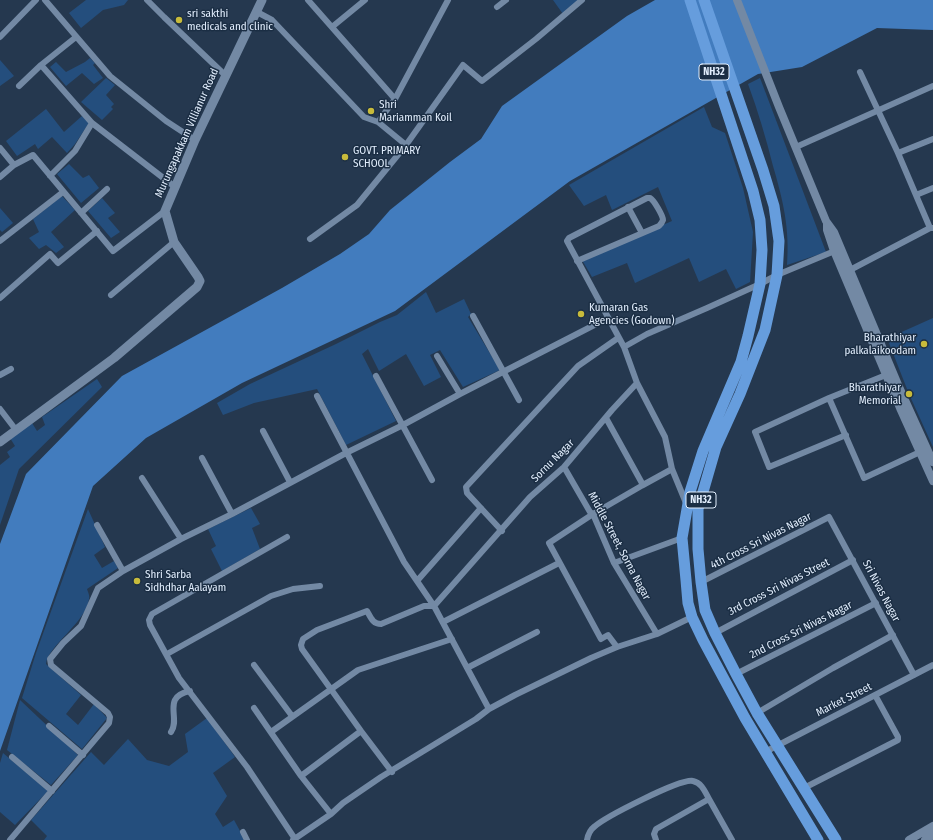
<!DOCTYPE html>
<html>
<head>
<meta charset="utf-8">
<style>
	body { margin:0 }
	canvas { display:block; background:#25384f }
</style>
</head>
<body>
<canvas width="933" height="840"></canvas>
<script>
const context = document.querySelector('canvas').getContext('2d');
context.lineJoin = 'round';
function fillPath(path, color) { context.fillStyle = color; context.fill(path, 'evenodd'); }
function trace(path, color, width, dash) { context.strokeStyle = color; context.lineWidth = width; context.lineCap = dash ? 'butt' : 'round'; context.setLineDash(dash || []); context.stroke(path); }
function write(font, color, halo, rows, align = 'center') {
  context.font = font + ' "Fira Sans Condensed",sans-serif'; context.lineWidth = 3; context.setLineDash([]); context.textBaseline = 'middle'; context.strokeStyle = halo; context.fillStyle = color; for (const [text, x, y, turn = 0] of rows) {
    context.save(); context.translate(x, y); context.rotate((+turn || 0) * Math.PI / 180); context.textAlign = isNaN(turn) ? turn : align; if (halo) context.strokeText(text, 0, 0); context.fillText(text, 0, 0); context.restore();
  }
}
const green = new Path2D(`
	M86,0H128L124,5L103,10L81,28L69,13Z
	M553,0H579L563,14Z
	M90,58L95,63L93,65L103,78L94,84L82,73L66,86L50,67L56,62L66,72L85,62Z
	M0,60L14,76L0,86Z
	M106,78L115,85L106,95L114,104L111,107L113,109L102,120L81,102Z
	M760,78L826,252L787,265C790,229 783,200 773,166C766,138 758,111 748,84Z
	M704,107L712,127L725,133L743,188L753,232L750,282L736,289L726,269L699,282L689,258L635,283L627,263L592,277L582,260L672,221L658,187L612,210L606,195L584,206L569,185Z
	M46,109L64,132L82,116L89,123L75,144L67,153L52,137L38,149L35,144L17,156L6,141Z
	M69,164L83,178L89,175L99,188L81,203L57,174Z
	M62,196L75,210L51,232L64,247L56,253L46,245L39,249L29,238L39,232L33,219Z
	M102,198L115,213L108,218L120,232L111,238L88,211Z
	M0,208L13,223L2,232L0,230Z
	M426,292L436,313L464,299L471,314L468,317L500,370L463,387L440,350L430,355L441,377L424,386L406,354L379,371L368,349L362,354L396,421L346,445L317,389L254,403L223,415L217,403L250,384L336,344L380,322L397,315Z
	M933,318V447L909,394L889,343L895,335Z
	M97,379L102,387L19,469L0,525V465L10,457L7,452L15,446L10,438L32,423L37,431L45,425L42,417Z
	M251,508L260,524L252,528L260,549L222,571L211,549L216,546L208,529Z
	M88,509L105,547L94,555L102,568L114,561L118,568L87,589C88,592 90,596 89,599C87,621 47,647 46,664L81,695L66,714L78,725L94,704L107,718L82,749L22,698L36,653Z
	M20,700L78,755L51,785L7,750Z
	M207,718L235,757L213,773L227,796L215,814L223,827L234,820L245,840H44L47,836L31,820L91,752L104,765L128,739L147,760L169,766L188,752L185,734Z
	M3,753L48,791L15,825L0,812V763Z`);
const water = new Path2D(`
	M655,0H933V30L877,28L802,67L758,74L570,181L395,311L242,383L146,438L93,486L0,751V544L26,474L122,376L282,288L340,254L369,234L390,210L450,162L481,139L502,106L627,16Z`);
const minor = new Path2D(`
	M45,0L110,76L166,121L195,140
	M147,0L164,17L225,75
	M308,0L395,99
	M497,7L506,0
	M257,12L272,20L364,117L378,122L406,145
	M332,27L365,0
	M0,37L36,0
	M41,65L92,123L175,187
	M860,72L898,153L930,228H933
	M19,86L41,65L76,37
	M378,122L395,99L448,0
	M796,147L933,86
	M0,148L14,165
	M898,153L933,139
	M50,176L75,151L92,123
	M0,177L14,165L33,155L113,251L165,211
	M916,195L933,188
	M628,207L642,233
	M81,213L107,189
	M310,239L357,205L406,145L463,65L482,81L536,39L582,0
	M0,241L63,192
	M577,261L659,226C661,224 662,223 663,220C663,216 654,200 650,198H647L569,238L567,241L624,347
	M850,270L930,228
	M111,295L174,242
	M0,298L50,254L58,263L97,231
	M473,316L519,400
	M437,356L460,394
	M0,375L11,369
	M376,376L432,480
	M637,383L665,437L672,469L686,503
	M317,396L404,562L434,606
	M829,398L864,478L920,452
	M0,409L16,430
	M606,418L643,485L672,469
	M263,431L290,482
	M846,435L769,467L755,432L829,398L886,375
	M202,458L232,514
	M564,467L590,512L593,514L614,563L657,634
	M142,478L181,539
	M97,525L123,571
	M502,531L467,493L466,487L578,366L618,338
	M287,537L152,614L149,620L150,625L179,678L247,767L295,839
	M614,563L682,538
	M417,581L481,508
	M701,582L829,517L914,675
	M443,622L559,563
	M715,633L853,560
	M617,647L608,635L601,639L549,543L593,514L643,485
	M167,654L271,596L293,589L320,586
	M254,665L292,716
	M467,668L537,632
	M736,674L876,603
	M254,708L301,776L331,814
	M489,709L434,606L530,497L564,467L612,410L637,383L624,347L647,334L707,308L760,284L777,275L837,250
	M757,713L833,668L893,635
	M49,726L83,755
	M171,732C181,718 161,697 190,691
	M271,732L358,670L452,639
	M765,752L933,665
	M12,757L52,791
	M392,772L361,731L302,649L301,645L303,639L317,630L367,611C371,618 373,624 381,624L424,606H434
	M301,776L361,731
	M804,788L898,740V737L875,695
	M243,832L247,840
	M10,840L109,723L110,717L108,713L51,665L50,659L63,643L81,626L98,588L123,571L181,539L232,514L346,453L403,425L460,394L608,318
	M293,840L331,814L343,803L381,777L476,719L489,709L515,695L591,658L617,647L657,634L692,617
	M587,840C588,835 590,830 594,827C605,817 681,778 693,781C702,783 705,792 709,799
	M656,840L654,834L656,829L709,799L732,840`);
const tertiary = new Path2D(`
	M737,0L779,107L826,221L834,232L899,387L933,462
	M827,223V230L834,251L900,408L933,481
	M909,840L933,826
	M925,840L933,835`);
const secondary = new Path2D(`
	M0,442L114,358L197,287L200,281L198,277L174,242L165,211L195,140L262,0`);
const trunk = new Path2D(`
	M690,0L753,191L760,220L762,250L760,284L748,336L741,362L703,451L690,492L682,538L686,580L688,603L692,617L703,640L745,718L818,840
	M704,0L763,170L774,206L779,241L777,275L765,330L740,394L716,447L698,509V549L701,582L705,610L715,633L736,674L757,713L836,840`);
const markers = [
	[179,20,4,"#c8bb3b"],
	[371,111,4,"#c8bb3b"],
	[345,157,4,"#c8bb3b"],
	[581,314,4,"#c8bb3b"],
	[924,344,4,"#c8bb3b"],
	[909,394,4,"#c8bb3b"],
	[137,581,4,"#c8bb3b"]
];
const shields = [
	[714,72,30],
	[701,500,30]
];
const shieldNames = [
	["NH32",714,72],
	["NH32",701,500]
];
const poiNames = [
	["sri sakthi",187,14],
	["medicals and clinic",187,27],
	["Shri",379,105],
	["Mariamman Koil",379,118],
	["GOVT. PRIMARY",353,151],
	["SCHOOL",353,164],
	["Kumaran Gas",589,308],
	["Agencies (Godown)",589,321],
	["Bharathiyar",916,338,"right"],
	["palkalaikoodam",916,351,"right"],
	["Bharathiyar",901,388,"right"],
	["Memorial",901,401,"right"],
	["Shri Sarba",145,575],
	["Sidhdhar Aalayam",145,588]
];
const streetNames = [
	["Murungapakkam Villianur Road",187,133,-66],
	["Sornu Nagar",553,461,-45],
	["4th Cross Sri Nivas Nagar",761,541,-27],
	["Middle Street, Sorna Nagar",619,546,62],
	["3rd Cross Sri Nivas Street",779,587,-27],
	["Sri Nivas Nagar",881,591,62],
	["2nd Cross Sri Nivas Nagar",801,630,-27],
	["Market Street",844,700,-27]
];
fillPath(green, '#244e7d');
fillPath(water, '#427cbe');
trace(minor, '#7389a4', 6);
trace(tertiary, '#7389a4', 8);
trace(secondary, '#7389a4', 9);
trace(trunk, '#669ddd', 11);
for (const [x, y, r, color] of markers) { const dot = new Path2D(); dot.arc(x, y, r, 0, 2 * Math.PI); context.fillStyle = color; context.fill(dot); trace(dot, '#1b2e44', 1.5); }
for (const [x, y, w] of shields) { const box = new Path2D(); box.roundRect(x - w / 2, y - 8, w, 16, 3); context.fillStyle = '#1b2e44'; context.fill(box); trace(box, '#e2eefd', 1); }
write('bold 10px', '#e2eefd', null, shieldNames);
write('11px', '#e2eefd', '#1b2e44', poiNames, 'left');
write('11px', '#e2eefd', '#1b2e44', streetNames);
</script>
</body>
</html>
